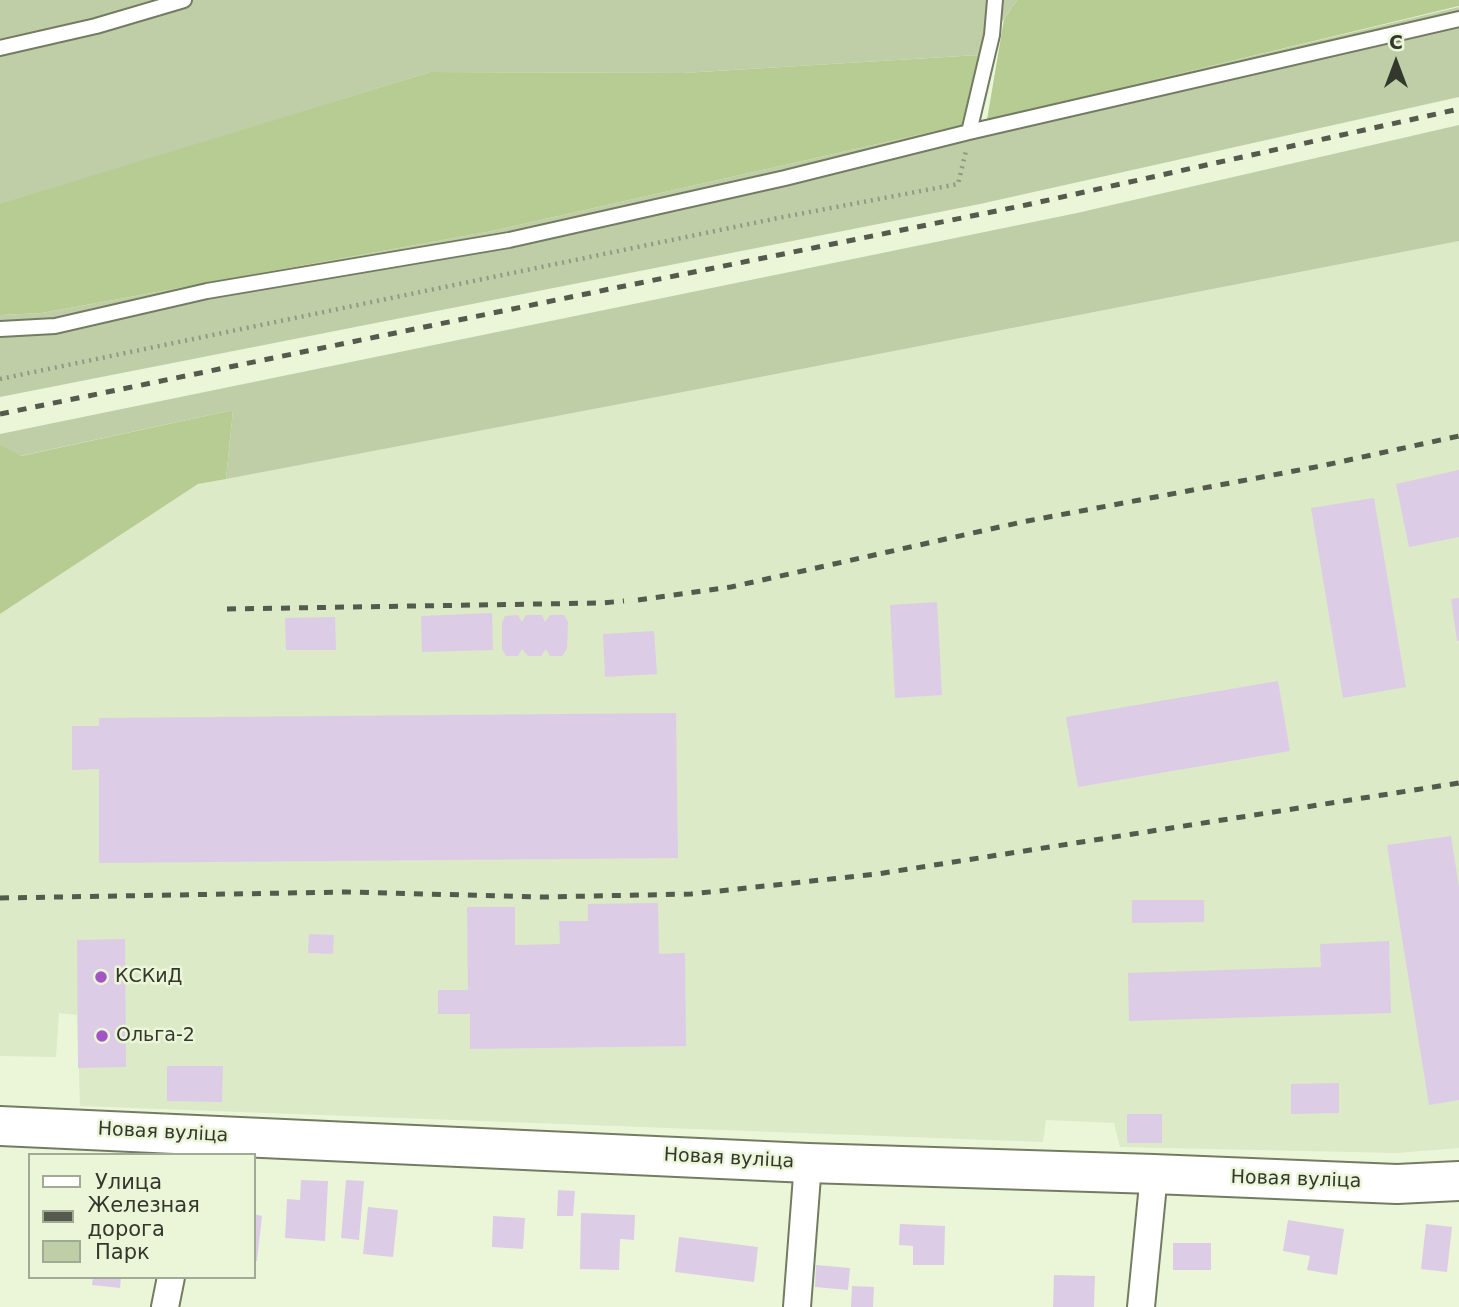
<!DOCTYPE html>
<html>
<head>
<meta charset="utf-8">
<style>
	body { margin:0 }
	#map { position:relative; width:1459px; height:1307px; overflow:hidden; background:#ebf6d9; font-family:"DejaVu Sans",sans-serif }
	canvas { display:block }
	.legend { position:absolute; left:28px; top:1153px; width:228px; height:126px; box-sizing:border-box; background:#ebf6d9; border:2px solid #a1aa94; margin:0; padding:9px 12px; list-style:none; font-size:21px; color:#33372c }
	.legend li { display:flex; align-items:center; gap:14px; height:35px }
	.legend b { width:35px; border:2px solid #a1aa94 }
	.north { position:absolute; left:1361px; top:28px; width:70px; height:70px; -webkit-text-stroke:5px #ebf6d9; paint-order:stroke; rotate:0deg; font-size:19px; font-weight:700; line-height:28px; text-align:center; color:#33372c }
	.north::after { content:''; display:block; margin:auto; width:24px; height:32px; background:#33372c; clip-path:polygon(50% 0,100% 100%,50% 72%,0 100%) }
</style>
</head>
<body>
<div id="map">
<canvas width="1459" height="1307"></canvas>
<ul class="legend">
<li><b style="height:9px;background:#fff"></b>Улица</li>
<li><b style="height:9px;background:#555b4c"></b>Железная дорога</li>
<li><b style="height:19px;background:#bfcea7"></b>Парк</li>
</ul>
<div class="north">С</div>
</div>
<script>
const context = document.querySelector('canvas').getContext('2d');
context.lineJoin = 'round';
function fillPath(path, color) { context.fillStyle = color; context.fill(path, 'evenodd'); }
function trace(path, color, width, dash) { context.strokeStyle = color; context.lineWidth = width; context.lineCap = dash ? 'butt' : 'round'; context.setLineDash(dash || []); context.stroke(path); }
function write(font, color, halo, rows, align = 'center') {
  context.font = font + ' "DejaVu Sans",sans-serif'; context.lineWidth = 5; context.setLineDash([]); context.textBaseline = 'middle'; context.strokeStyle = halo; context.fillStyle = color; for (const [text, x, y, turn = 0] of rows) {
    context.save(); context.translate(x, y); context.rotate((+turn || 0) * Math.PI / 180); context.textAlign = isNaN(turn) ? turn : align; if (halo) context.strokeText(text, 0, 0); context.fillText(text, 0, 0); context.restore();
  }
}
const built = new Path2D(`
	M1459,241V1148L1397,1153L1120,1147L1114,1123L1046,1120L1043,1142L80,1106L77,1015L59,1013L56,1057L0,1056V614L198,484L704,388Z`);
const green = new Path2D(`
	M0,0H1017L979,55L683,73L430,72L0,205Z
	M1459,7V97L980,204L0,397V315L42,313L492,231L962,125Z
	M1459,125V241L704,388L226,479L233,410L20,456L0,444V434L1077,213Z`);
const forest = new Path2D(`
	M1017,0H1459V6L987,120L1004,19Z
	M979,55L962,125L492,231L42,313L0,315V204L430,72L683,73Z
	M233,410L226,479L198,484L0,614V444L21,456Z`);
const building = new Path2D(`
	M1459,470V537L1409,547L1396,484Z
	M1374,498L1406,687L1343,698L1311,508Z
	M1459,598V641H1457L1451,599Z
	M937,602L942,695L895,698L890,605Z
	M492,613L493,650L422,652L421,616Z
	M518,615L522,622L526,615H542L545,622L550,615H564L568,622L567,649L562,656H550L546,649L541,656H528L522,649L518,656H506L502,649V623L505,616Z
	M335,617L336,650H286L285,618Z
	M654,631L657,674L605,677L603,634Z
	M1278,681L1290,751L1078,787L1066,717Z
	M676,713L678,858L99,863V769L72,770V726H99V718Z
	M1451,836L1459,888V1100L1429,1105L1387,845Z
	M1132,900H1204V922L1132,923Z
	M658,903L659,954L685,953L686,1046L470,1049V1014H438V990H468L467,907H515V945L560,944L559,921H588V904Z
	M309,934L334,935L333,954L308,953Z
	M125,939L126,1067L78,1068L77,940Z
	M1389,941L1391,1013L1129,1021L1128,973L1321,967L1320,944Z
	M167,1066H223L222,1102L167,1101Z
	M1339,1083V1113L1291,1114V1084Z
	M1127,1114H1162V1143H1127Z
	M301,1180L328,1181L325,1241L285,1238L287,1199L300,1200Z
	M346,1180L364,1181L359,1240L341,1238Z
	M558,1190L575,1191L573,1216H557Z
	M368,1207L398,1210L393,1257L363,1254Z
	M581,1213L635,1215L634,1240L620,1239L619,1270L580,1269Z
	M254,1214L262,1216L257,1261H254Z
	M493,1216L525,1218L523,1249L492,1247Z
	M1288,1220L1344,1229L1337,1275L1307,1270L1310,1256L1283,1251Z
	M900,1224L945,1226L944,1265H913V1246L899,1245Z
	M1426,1224L1452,1227L1447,1272L1421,1269Z
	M679,1237L758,1247L754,1282L675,1272Z
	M1173,1243H1211V1270H1173Z
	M816,1265L850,1268L848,1290L815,1287Z
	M1054,1275L1095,1276L1094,1307H1053Z
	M93,1277H121L120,1288L92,1285Z
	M852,1286L874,1287L873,1307H851Z`);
const path = new Path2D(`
	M0,379L778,218L958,184L966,151`);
const lane = new Path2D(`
	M0,48L96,26L184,0
	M969,132L992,35L995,0
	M0,329L55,326L207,291L509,240L785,178L969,132L1459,19`);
const street = new Path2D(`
	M165,1307L171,1277
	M797,1307L808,1163
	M1141,1307L1154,1174`);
const secondary = new Path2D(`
	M0,1126L808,1163L1154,1174L1397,1184L1459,1181`);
const rail = new Path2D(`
	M0,414L605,290L1026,205L1459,109
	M638,600L731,587L1022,522L1321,466L1459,436
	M227,609L601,603L624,601
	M0,898L346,892L544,897L691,894L877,874L1459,783`);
const markers = [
	[101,977,7,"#a354c5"],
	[102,1036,7,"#a354c5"]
];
const poiNames = [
	["КСКиД",115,977],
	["Ольга-2",116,1036]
];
const streetNames = [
	["Новая вуліца",163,1133,3],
	["Новая вуліца",729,1159,3],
	["Новая вуліца",1296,1180,2]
];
fillPath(built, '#dceac7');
fillPath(green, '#bfcea7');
fillPath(forest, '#b7cc92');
fillPath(building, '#ddcce6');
trace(lane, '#737c63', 18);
trace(street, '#737c63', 30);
trace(secondary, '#737c63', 42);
trace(path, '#919985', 4.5, [2, 5]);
trace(lane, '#fff', 14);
trace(street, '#fff', 26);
trace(secondary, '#fff', 38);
trace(rail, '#555b4c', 5, [9, 9]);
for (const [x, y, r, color] of markers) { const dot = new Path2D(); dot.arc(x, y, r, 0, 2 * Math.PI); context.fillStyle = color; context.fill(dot); trace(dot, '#ebf6d9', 2.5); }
write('19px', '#33372c', '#ebf6d9', poiNames, 'left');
write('19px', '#33372c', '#ebf6d9', streetNames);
</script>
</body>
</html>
